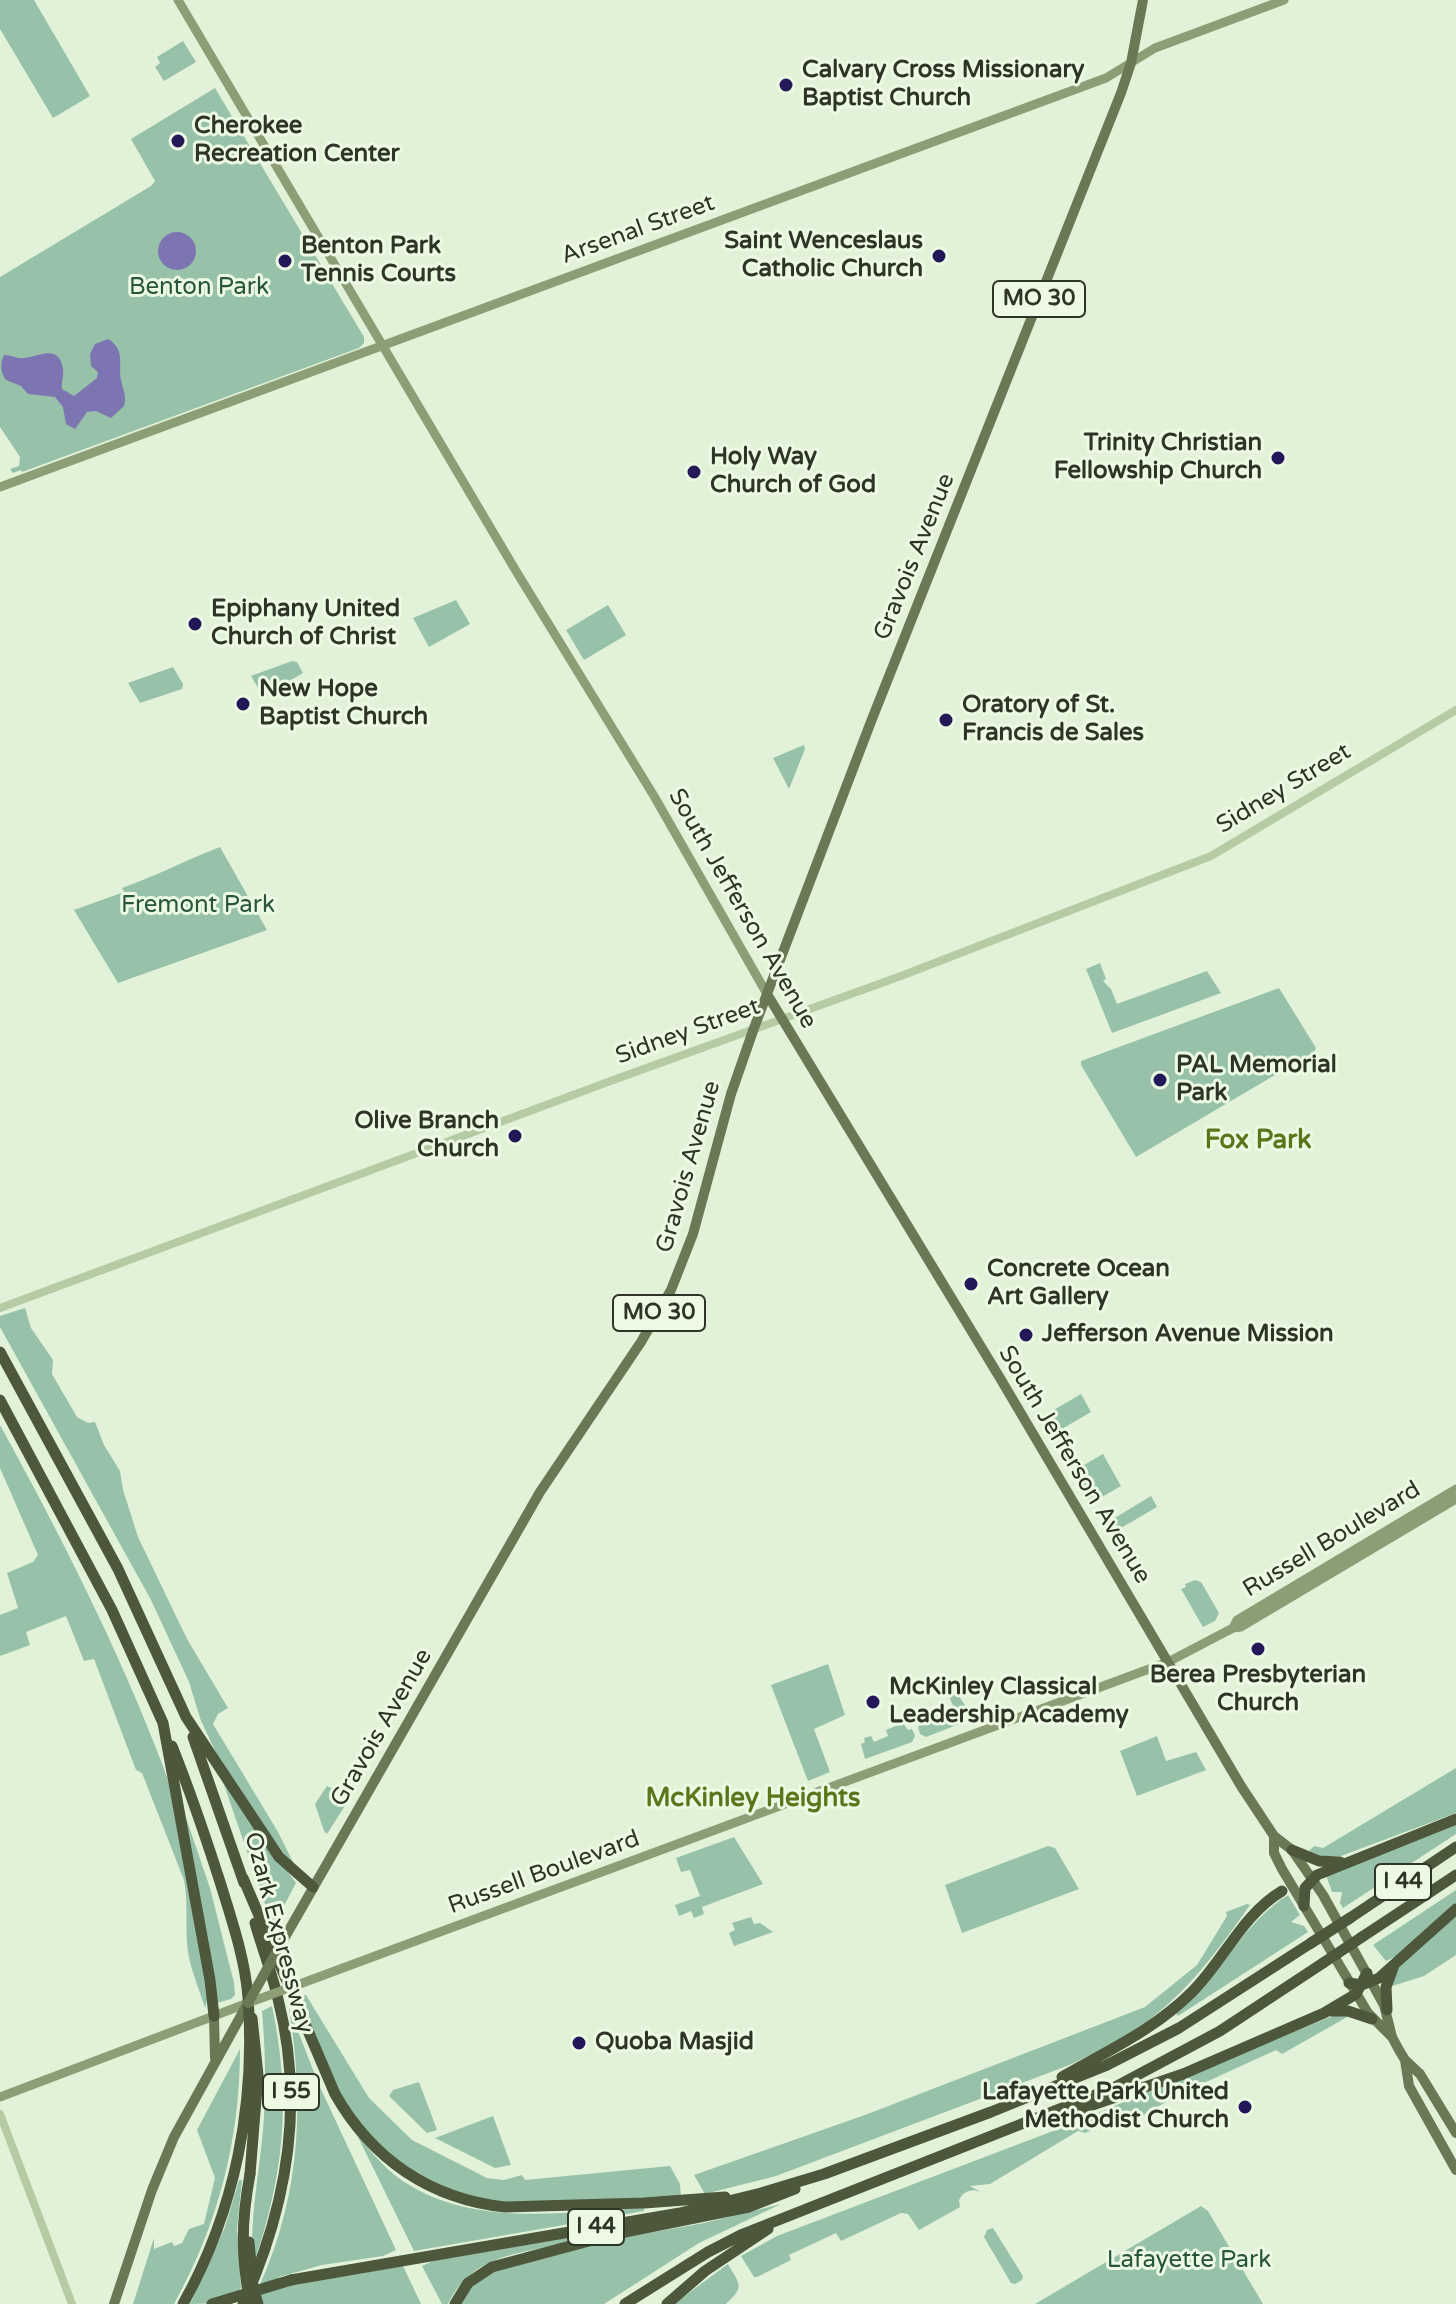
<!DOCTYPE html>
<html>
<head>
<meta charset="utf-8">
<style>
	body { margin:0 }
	canvas { display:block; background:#e2f2d8 }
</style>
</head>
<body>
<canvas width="1456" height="2304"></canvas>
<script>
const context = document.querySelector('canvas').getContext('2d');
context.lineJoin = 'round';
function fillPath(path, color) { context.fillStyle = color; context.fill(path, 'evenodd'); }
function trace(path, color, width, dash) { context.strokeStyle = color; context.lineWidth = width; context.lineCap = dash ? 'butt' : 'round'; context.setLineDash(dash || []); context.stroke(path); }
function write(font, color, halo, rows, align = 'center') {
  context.font = font + ' "Varela Round",sans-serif'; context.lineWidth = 6; context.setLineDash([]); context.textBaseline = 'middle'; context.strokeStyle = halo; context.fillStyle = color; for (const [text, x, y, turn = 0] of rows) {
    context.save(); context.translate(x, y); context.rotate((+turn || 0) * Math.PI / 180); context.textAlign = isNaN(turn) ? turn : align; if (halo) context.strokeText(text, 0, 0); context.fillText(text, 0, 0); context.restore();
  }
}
const green = new Path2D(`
	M0,0H34L90,96L53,118L0,29Z
	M183,41L196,62L164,81L155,67L160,63L157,57Z
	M215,88L364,337V343L359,348L22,472L21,470L13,473L10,469L19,466L20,457L0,427V277L151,186L155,181L131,139Z
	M456,600L470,624L429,647L413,618Z
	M608,605L626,635L584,660L566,630Z
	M292,661L297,662L303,673L263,696L251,676Z
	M173,667L183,684L182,689L140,703L128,683Z
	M804,745L805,749L789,789L773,758Z
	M220,847L267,930L118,983L74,910L124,892L122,888C156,876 186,860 220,847Z
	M1100,963L1106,979L1103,981L1111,989L1117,1004L1207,971L1221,993L1112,1033L1086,969Z
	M1279,988L1316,1048L1314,1052L1136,1157L1081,1065V1061Z
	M25,1308L31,1328L53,1360L52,1374L77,1417L88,1423L95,1422L104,1445L120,1471L123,1490L138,1537L187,1639L228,1708L218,1714L213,1724L278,1832L294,1864L289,1862L219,1759L201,1721L189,1682L151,1600L0,1327V1316Z
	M1081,1394L1091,1412L1050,1436L1040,1418Z
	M0,1425C61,1536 118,1648 163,1766L168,1781L209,1993L205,2008C200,1992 193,1975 189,1958C184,1932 189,1906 184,1880L142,1773L136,1770L94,1659L84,1661L66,1616L26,1632L30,1645L0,1656V1615L18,1608L7,1573L33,1562L38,1555L0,1468Z
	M1103,1454L1121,1486L1090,1504L1072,1472Z
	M1151,1496L1157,1507L1109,1535L1103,1525Z
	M1195,1580L1201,1582L1219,1613L1215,1621L1203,1627L1181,1589L1186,1587L1185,1584Z
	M828,1664L845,1715L814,1729L830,1772L808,1781L771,1685Z
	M957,1693L968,1710L962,1723L926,1737L920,1734L918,1727L923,1722L921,1717L938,1710L941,1717L955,1711L949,1696Z
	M903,1723L908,1730L912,1729L915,1736L912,1742L865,1759L861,1744L865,1742L864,1738L871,1736L874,1742L888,1736L886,1730Z
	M1157,1736L1166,1761L1196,1752L1206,1770L1137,1796L1120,1751Z
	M1456,1768V1813L1341,1856H1320L1309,1851L1314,1846L1323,1848Z
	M222,1779L296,1883L273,1927Z
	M327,1786L350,1798L327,1834L324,1831L315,1804Z
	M182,1806L210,1888L234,1983L235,1995L231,1999L217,2003Z
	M1456,1824V1834L1343,1908L1340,1903L1342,1892H1332L1326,1875Z
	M734,1837L763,1884L702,1907L704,1914L694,1918L691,1911L679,1916L675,1905L700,1896L690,1870L681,1872L676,1858Z
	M1048,1846L1055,1848L1079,1889L962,1933L945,1885Z
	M1456,1890V1904L1401,1954L1386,1961L1373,1945Z
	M1288,1895L1300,1915L1291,1922L1304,1926L1308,1932L1178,2016L1175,2012C1219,1978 1243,1923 1288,1895Z
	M1247,1904L1250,1905C1193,1986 1160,2025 1067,2066L776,2176L705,2194L694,2175L865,2115L1145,2007L1197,1965L1227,1916L1226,1912Z
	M1456,1913V1955L1424,1976L1392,1986L1395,1971Z
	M751,1917L754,1924L760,1923L773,1932L734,1946L729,1933L735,1930L732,1923Z
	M306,1995L369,2098L412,2140L487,2178L504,2180L522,2175L525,2180L670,2166L680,2184L681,2197L503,2203C454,2195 402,2174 367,2135C336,2099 318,2040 301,1996Z
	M272,2006C292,2101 284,2175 253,2266C249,2215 261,2167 264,2116C266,2081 265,2044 262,2011Z
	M289,2008L319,2085L396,2250L383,2256L322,2265L279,2277L277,2288L403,2266L421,2304H251C299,2207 306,2114 289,2008Z
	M1335,2015L1349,2016L1282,2054L1276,2050L1206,2082H1200L1125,2126L1120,2116L1085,2133L1078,2131L990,2184L970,2186L981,2192C971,2188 964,2191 959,2200L960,2207L919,2230L908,2214L901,2213L841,2241L836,2233L789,2255L791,2260L757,2277H754L741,2256L777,2236L1061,2128Z
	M240,2049C240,2140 218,2225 174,2304H133L154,2238V2249L172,2242L174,2246L182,2243L189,2229L204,2224L215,2178L197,2130Z
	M419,2082L437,2130L427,2133L389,2096L393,2090Z
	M493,2116L511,2165L495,2168L435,2138Z
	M357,2135C370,2150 381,2164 396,2176C466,2229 562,2212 644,2208V2211L414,2251Z
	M239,2180H242L237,2229L241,2287L235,2303L190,2304L225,2227Z
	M781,2204L699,2243L604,2304H459L471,2286L490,2272L592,2243L704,2223Z
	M1201,2206L1208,2211L1263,2304H1035Z
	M993,2228L1023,2276L1022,2280L1015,2284L1011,2283L984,2237L987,2230Z
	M570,2237L572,2241C519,2256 475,2251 448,2304H442L422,2266L433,2261Z
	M728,2264C740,2285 745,2286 726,2304H674Z`);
const water = new Path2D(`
	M158 251a19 19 0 1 1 38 0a19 19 0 1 1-38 0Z
	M108,339C126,350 118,364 121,380C123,390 127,396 124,406L111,418L96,411L87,412L75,429L66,424L63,407L55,397L28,394L21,386L6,380C0,372 0,363 4,355C12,355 17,359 24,358C38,357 59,343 63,369C64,376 61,381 62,389L74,396L97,378L98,372L91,366L90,354L95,344Z`);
const tertiary = new Path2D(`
	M0,1308L616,1079L901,976L1211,856L1456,710
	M0,2114L72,2304`);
const secondary = new Path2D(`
	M178,0L516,571L654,796L767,994
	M0,487L1106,78L1155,48L1284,0
	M1233,1628L1237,1620L1456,1489
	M297,1985L1168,1662L1233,1628L1241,1627L1456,1499
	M0,2097L248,2003`);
const primary = new Path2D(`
	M767,994L1000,1378L1241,1786L1274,1836L1292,1850L1323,1895L1384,2005L1392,2037L1399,2050L1405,2060L1420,2074L1456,2133
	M1274,1836V1853L1282,1869L1368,2013L1392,2037
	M281,1944L540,1492L641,1342L671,1290L693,1234L731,1094L754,1028L872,719L1121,93L1131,63L1143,0
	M214,2016L215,2058
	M1405,2060L1409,2086L1456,2170
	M114,2304L152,2190L174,2137L248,2003`);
const motorway = new Path2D(`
	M0,1352L118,1569L186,1717L279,1857L313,1887
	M0,1400L112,1610L163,1723L210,1980L214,2016
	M193,1737L244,1883
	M172,1746C190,1791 206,1838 221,1885C232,1921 245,1959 248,1997C256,2104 235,2211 183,2304
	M1292,1850L1319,1861L1340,1862
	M243,1878L335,2094C372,2159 430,2199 505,2207L644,2203L725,2197
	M1304,1906L1305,1888L1317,1875L1456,1819
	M1350,1918L1456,1847
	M1362,1937L1456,1875
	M1349,1983L1362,1985L1379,1978L1456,1909
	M1387,2010L1386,1987L1393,1968
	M1332,2011H1348L1372,2019
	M1062,2077C1107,2051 1154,2030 1192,1992C1224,1960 1242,1915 1282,1891
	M1069,2113L1183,2074L1324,2013L1356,1994L1367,1973
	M250,2174L258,2075L252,2018
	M291,2280L680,2213L761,2193L824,2174L991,2112L1105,2066L1179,2028L1311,1943
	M243,2304C287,2207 305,2104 278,1999C272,1973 262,1948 255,1923
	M455,2304L468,2283L492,2267L615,2234L749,2207L795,2189
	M625,2304L708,2252L743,2234L1115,2087L1220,2031L1323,1963
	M667,2304L705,2271L768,2229`);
const secondaryBridge = new Path2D(`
	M248,2003L297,1985`);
const primaryBridge = new Path2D(`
	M248,2003L281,1944`);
const motorwayBridge = new Path2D(`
	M1311,1943L1350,1918
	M1323,1963L1362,1937
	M249,2242L253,2287L258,2304
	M212,2304L291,2280
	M250,2304C241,2255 241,2223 250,2174`);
const markers = [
	[786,85,8,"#231959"],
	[178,141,8,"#231959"],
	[939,256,8,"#231959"],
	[285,261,8,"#231959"],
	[1278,458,8,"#231959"],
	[694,472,8,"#231959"],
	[195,624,8,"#231959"],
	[243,704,8,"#231959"],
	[946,720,8,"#231959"],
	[1160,1080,8,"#231959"],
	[515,1136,8,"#231959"],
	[971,1284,8,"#231959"],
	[1026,1335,8,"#231959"],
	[1258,1649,8,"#231959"],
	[873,1702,8,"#231959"],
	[579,2043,8,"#231959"],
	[1245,2107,8,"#231959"]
];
const shields = [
	[1039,299,92],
	[659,1313,92],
	[1403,1882,56],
	[291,2092,56],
	[596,2227,56]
];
const shieldNames = [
	["MO 30",1039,299],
	["MO 30",659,1313],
	["I 44",1403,1882],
	["I 55",291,2092],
	["I 44",596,2227]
];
const poiNames = [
	["Calvary Cross Missionary",802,71],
	["Baptist Church",802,99],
	["Cherokee",194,127],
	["Recreation Center",194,155],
	["Saint Wenceslaus",923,242,"right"],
	["Catholic Church",923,270,"right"],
	["Benton Park",301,247],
	["Tennis Courts",301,275],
	["Trinity Christian",1262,444,"right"],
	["Fellowship Church",1262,472,"right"],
	["Holy Way",710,458],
	["Church of God",710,486],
	["Epiphany United",211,610],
	["Church of Christ",211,638],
	["New Hope",259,690],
	["Baptist Church",259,718],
	["Oratory of St.",962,706],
	["Francis de Sales",962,734],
	["PAL Memorial",1176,1066],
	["Park",1176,1094],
	["Olive Branch",499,1122,"right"],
	["Church",499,1150,"right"],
	["Concrete Ocean",987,1270],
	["Art Gallery",987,1298],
	["Jefferson Avenue Mission",1042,1335],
	["Berea Presbyterian",1258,1676,"center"],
	["Church",1258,1704,"center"],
	["McKinley Classical",889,1688],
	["Leadership Academy",889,1716],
	["Quoba Masjid",595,2043],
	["Lafayette Park United",1229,2093,"right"],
	["Methodist Church",1229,2121,"right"]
];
const streetNames = [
	["Arsenal Street",638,230,-20],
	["Gravois Avenue",915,557,-68],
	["Sidney Street",1284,789,-31],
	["South Jefferson Avenue",742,909,60],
	["Sidney Street",688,1032,-20],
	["Gravois Avenue",689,1167,-74],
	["South Jefferson Avenue",1074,1465,59],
	["Russell Boulevard",1332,1540,-31],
	["Gravois Avenue",382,1728,-60],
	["Russell Boulevard",544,1873,-20],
	["Ozark Expressway",278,1933,75]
];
const parkNames = [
	["Benton Park",199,288],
	["Fremont Park",198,906],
	["Lafayette Park",1189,2261]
];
const neighbourhoodNames = [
	["Fox Park",1258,1141],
	["McKinley Heights",753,1799]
];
fillPath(green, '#97c2a9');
fillPath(water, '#7d75b1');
trace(tertiary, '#b5cba3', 8);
trace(secondary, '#8c9e75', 9);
trace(primary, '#6a7856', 10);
trace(motorway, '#4c573c', 11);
trace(secondaryBridge, '#8c9e75', 9);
trace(primaryBridge, '#6a7856', 10);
trace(motorwayBridge, '#4c573c', 11);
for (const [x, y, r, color] of markers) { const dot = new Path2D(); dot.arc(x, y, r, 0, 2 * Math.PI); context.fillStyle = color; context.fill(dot); trace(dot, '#ecfae4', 3); }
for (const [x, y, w] of shields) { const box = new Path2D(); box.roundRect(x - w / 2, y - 18, w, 36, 6); context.fillStyle = '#ecfae4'; context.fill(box); trace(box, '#2f3526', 2); }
write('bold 22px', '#2f3526', null, shieldNames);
write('bold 24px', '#2f3526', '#ecfae4', poiNames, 'left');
write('24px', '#2f3526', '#ecfae4', streetNames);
write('24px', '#28553c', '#ecfae4', parkNames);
write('bold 26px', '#58761a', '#ecfae4', neighbourhoodNames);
</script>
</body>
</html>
